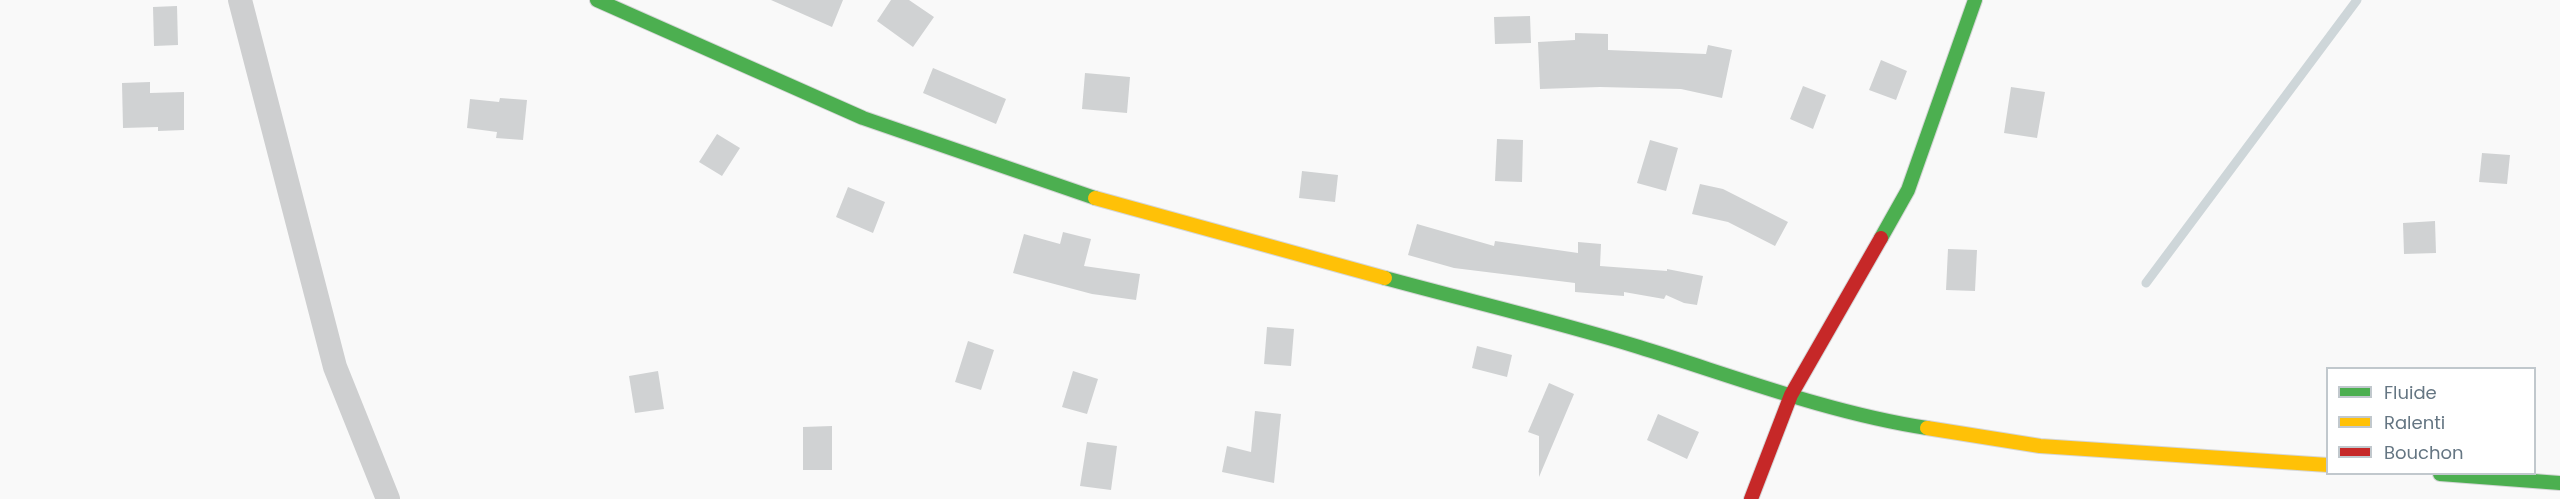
<!DOCTYPE html>
<html>
<head>
<meta charset="utf-8">
<style>
	body { margin:0 }
	#map { position:relative; width:2560px; height:499px; overflow:hidden; background:#f9f9f9; font-family:Poppins,sans-serif }
	canvas { display:block }
	.legend { position:absolute; left:2326px; top:367px; width:210px; height:108px; box-sizing:border-box; background:#fff; border:2px solid #c1c8cd; margin:0; padding:8px 10px; list-style:none; font-size:18px; color:#657683 }
	.legend li { display:flex; align-items:center; gap:12px; height:30px }
	.legend b { width:30px; border:2px solid #c1c8cd }
</style>
</head>
<body>
<div id="map">
<canvas width="2560" height="499"></canvas>
<ul class="legend">
<li><b style="height:8px;background:#4caf50"></b>Fluide</li>
<li><b style="height:8px;background:#ffc107"></b>Ralenti</li>
<li><b style="height:8px;background:#c62828"></b>Bouchon</li>
</ul>
</div>
<script>
const context = document.querySelector('canvas').getContext('2d');
context.lineJoin = 'round';
function trace(path, color, width, dash) { context.strokeStyle = color; context.lineWidth = width; context.lineCap = dash ? 'butt' : 'round'; context.setLineDash(dash || []); context.stroke(path); }
function fillPath(path, color) { context.fillStyle = color; context.fill(path, 'evenodd'); }
const stream = new Path2D(`
	M2146,283L2357,0`);
const building = new Path2D(`
	M771,0H843L832,27Z
	M891,0H909L934,17L913,47L877,21Z
	M177,6L178,45L154,46L153,7Z
	M1530,16L1531,43L1495,44L1494,17Z
	M1575,33L1608,34V50L1706,54L1708,45L1732,50L1722,98L1681,89L1600,87L1540,89L1538,42L1575,40Z
	M1881,60L1907,71L1896,100L1869,90Z
	M933,68L1006,99L996,124L923,93Z
	M1085,73L1130,77L1127,113L1082,109Z
	M150,82V93L184,92V130L158,131V127L123,128L122,83Z
	M1803,86L1826,95L1813,129L1790,119Z
	M2011,87L2045,92L2037,138L2004,133Z
	M500,98L527,100L523,140L496,138L497,132L467,128L470,99L499,102Z
	M717,134L740,148L722,176L699,162Z
	M1497,139L1523,140L1522,182L1495,181Z
	M1650,140L1678,148L1666,191L1637,183Z
	M2482,153L2510,155L2507,184L2479,182Z
	M1302,171L1338,175L1335,202L1299,198Z
	M1700,184L1723,189L1788,222L1775,246L1728,222L1692,214Z
	M848,187L885,202L873,233L836,217Z
	M2435,221L2436,253L2404,254L2403,223Z
	M1417,224L1494,246L1495,241L1578,253V242L1601,244L1600,266L1667,271V269L1703,276L1697,305L1684,303L1666,295L1664,299L1624,292V296L1575,292V283L1454,268L1408,255Z
	M1063,232L1091,239L1084,266L1140,274L1136,300L1092,294L1013,273L1024,234L1060,244Z
	M1948,249L1977,250L1975,291L1946,290Z
	M1267,327L1294,329L1291,366L1264,364Z
	M968,341L994,350L981,390L955,382Z
	M1477,346L1512,355L1507,377L1472,368Z
	M658,371L664,409L635,413L629,376Z
	M1073,371L1098,379L1087,414L1062,407Z
	M1549,383L1574,394L1539,477V436L1528,432Z
	M1255,411L1281,414L1274,483L1222,472L1227,446L1251,452Z
	M1658,414L1699,432L1687,459L1647,440Z
	M832,426V470H803V427Z
	M1087,442L1117,446L1111,490L1080,486Z`);
const street = new Path2D(`
	M240,0L335,367L388,499`);
const fast = new Path2D(`
	M597,0L863,118L1095,198
	M1881,238L1908,190L1975,0
	M1385,278C1469,301 1555,321 1639,347C1733,376 1829,413 1927,428
	M2440,474L2560,483`);
const slow = new Path2D(`
	M1095,198L1385,278
	M1927,428L2040,446L2328,465`);
const jam = new Path2D(`
	M1751,499L1791,395L1881,238`);
trace(stream, '#ced6d9', 9);
fillPath(building, '#d0d2d3');
trace(fast, '#d5d6d7', 16);
trace(slow, '#d5d6d7', 16);
trace(jam, '#d5d6d7', 16);
trace(street, '#cecfd0', 24);
trace(fast, '#4caf50', 14);
trace(slow, '#ffc107', 14);
trace(jam, '#c62828', 14);
</script>
</body>
</html>
